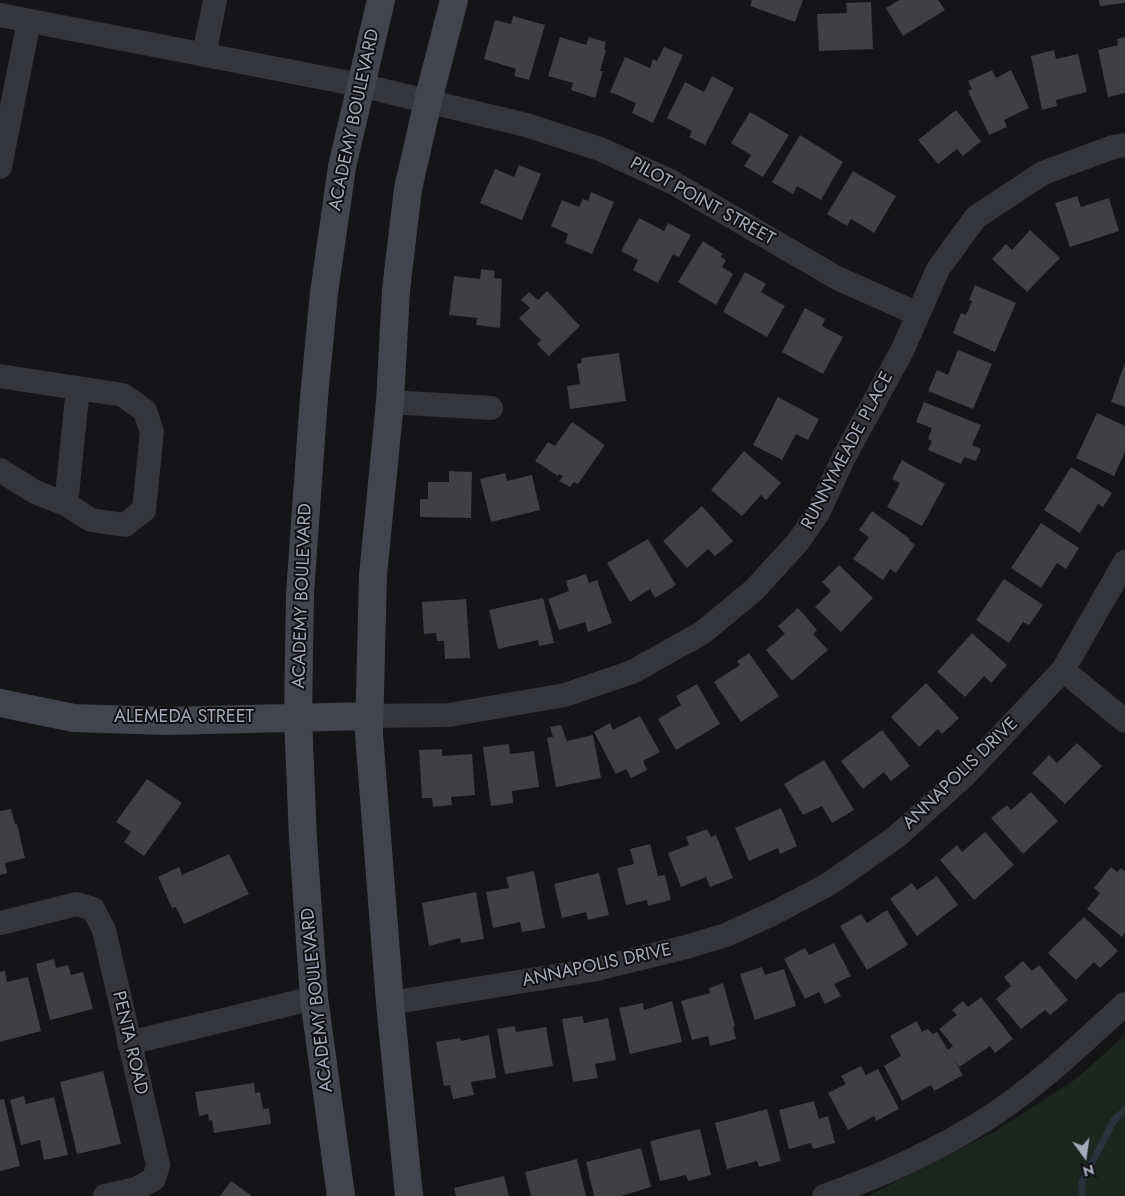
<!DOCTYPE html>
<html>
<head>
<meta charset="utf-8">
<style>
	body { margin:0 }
	#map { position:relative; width:1125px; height:1196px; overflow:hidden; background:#151517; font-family:Jost,sans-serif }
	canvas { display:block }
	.north { position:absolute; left:1060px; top:1131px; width:50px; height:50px; -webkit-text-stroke:4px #101012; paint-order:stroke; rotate:166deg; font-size:14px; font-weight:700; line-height:20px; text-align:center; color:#a6aab8 }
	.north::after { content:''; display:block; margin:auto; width:18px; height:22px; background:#a6aab8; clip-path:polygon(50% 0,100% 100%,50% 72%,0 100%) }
</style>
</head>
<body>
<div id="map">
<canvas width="1125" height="1196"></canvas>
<div class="north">N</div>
</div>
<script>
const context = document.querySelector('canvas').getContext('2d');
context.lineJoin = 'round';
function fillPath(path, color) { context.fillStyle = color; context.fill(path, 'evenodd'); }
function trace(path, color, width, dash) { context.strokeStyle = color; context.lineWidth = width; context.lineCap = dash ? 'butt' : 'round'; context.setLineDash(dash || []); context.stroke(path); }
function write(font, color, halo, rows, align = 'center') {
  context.font = font + ' Jost,sans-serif'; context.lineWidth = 4; context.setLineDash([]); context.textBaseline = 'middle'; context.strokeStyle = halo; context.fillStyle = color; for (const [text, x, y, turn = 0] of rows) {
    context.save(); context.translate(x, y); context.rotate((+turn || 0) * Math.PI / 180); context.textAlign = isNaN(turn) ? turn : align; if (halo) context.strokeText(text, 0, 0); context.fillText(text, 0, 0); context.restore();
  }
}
const green = new Path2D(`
	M1125,1035V1196H867L994,1132L1076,1079Z`);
const stream = new Path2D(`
	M1082,1196V1182L1114,1120L1125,1110`);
const building = new Path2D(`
	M752,0H803L795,22L750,6Z
	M899,0H938L945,10L903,36L886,8Z
	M1099,0H1125V3L1100,6Z
	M871,2L873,49L819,51L817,14L847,13L846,3Z
	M513,16L545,25L529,80L514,76L516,69L484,59L495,20L511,24Z
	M560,37L586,45L589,37L606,42L604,49L606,50L600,71H603L595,98L571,90L573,83L548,76Z
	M1125,37V93L1108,97L1098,50L1118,45L1117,39Z
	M664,47L683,55L653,123L632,113L636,103L610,92L625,57L650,68L653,59L657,61Z
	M1054,50L1056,59L1078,54L1087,92L1056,100L1057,106L1042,110L1031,56Z
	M992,70L996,78L1011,70L1029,108L1004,120L1007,127L989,135L968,91L972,89L968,81Z
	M712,76L734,88L705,145L689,137L692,131L667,118L685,82L704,92Z
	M956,110L981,141L963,156L957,149L938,164L918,140Z
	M750,112L789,135L763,177L744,166L751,155L731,143Z
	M800,135L843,162L821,200L797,186L793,194L772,182Z
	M519,165L541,174L522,220L480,203L495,169L514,177Z
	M853,171L896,196L874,233L851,219L847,226L827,214Z
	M591,192L614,202L592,254L565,243L568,234L551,226L562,200L579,207L583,199L588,201Z
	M1077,196L1081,207L1109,198L1119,231L1070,247L1055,203Z
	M639,218L664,231L668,223L691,235L679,257L673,254L658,283L633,270L638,260L621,251Z
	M1030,230L1060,258L1027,292L992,259L1006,244L1012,250Z
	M703,241L723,254L721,257L726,260L722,267L733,274L716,305L678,282Z
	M481,269L495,271L494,278L502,279L500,328L476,325L477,318L449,315L454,276L480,279Z
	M745,272L766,284L761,292L785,306L767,337L723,312Z
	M975,285L1016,303L995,352L953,333L961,313L966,315L972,301L969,300Z
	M547,291L580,326L549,356L537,344L541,340L519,318L530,308L521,300L529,292L538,300Z
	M805,308L825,319L822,326L843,337L823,374L782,352Z
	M958,350L992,364L973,409L928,391L937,370L948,375Z
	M619,353L626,401L570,409L567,386L580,384L577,364L582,363L581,358Z
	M1125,363V407L1111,402Z
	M778,397L819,419L808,440L796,434L782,460L753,445Z
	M924,402L981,425L972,445L981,449L976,461L964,457L961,464L928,450L932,441L928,439L932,428L916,422Z
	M1097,413L1125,426V452L1114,476L1076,458Z
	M572,422L605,445L578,484L574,482L570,487L559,481L563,476L559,474L558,476L535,461L548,442L555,446Z
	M744,451L781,483L766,500L761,495L742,516L711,490Z
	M902,460L945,484L922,526L887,507L900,483L892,479Z
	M1071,467L1112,493L1103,507L1098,504L1080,533L1044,510Z
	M449,471L472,472L471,518L420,517V499H428V482H449Z
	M505,473L507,481L532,475L540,510L491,522L480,479Z
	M702,506L733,541L715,556L708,549L687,568L663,541Z
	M872,511L910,539L909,540L915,545L896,573L890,569L883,580L853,559L869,537L859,530Z
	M1041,523L1079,548L1066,569L1057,563L1041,588L1011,568Z
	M648,539L676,585L655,598L650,589L630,602L607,563Z
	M839,565L873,598L841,632L815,607L831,591L822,582Z
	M586,574L589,583L597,580L612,623L588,632L585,622L559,630L548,599L569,591L566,581Z
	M1004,579L1043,605L1029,625L1023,622L1009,643L976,620Z
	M543,598L554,643L539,646L538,640L498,649L489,610Z
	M466,599L470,658L445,659L444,641H437L436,633L424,634L422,602Z
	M798,608L817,630L813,634L828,650L792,681L766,650L785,634L778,626Z
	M972,633L1007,665L991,683L984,676L965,697L937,672Z
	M749,653L779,696L741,722L714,682L740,665L737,661Z
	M926,683L959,718L942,734L938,729L919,747L891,717Z
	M697,684L720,724L676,750L658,719L681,705L676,696Z
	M640,716L660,752L643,761L647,770L631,778L626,769L616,774L594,732L610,723L613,730Z
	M561,725L567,741L593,735L601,778L556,787L547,738L553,737L550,727Z
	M882,730L910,766L891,781L884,772L863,789L841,761Z
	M1077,743L1102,766L1065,804L1032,773L1049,755L1057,763Z
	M509,744L510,754L534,751L539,787L512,791L513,803L491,806L483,747Z
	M442,749V756L472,754L475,795L451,797L452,805L433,807L432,798H422L419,750Z
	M824,760L854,810L832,823L822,806L803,815L784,784Z
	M147,779L182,803L144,856L124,842L131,832L116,822Z
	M1031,792L1058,821L1023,854L991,818L1007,805L1011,810Z
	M781,808L797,846L780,854L778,848L749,861L735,828Z
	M11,809L15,824H17L25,858L5,863L7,873L0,875V811Z
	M707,829L711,837L716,835L733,878L710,887L706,877L681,887L668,853L689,845L686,837Z
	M985,832L1014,865L974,900L940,860L957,845L962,852Z
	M650,844L658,876L665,875L671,900L648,906L647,900L626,905L617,868L634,864L630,849Z
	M229,854L249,894L184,924L176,907L172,908L158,877L179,867L182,875Z
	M1111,867L1117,872L1121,868L1125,871V933L1122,937L1087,909L1100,893L1094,888Z
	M534,871L545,928L522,932L520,922L493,928L486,892L509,888L506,877Z
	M599,873L609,915L588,920L586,912L562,918L554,884Z
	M937,876L958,905L917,936L890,899L912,883L917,890Z
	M476,892L484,939L461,943L460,938L429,946L422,903Z
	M887,910L908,945L867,970L840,926L861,914L867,923Z
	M1084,917L1118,951L1100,968L1094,962L1076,980L1048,953Z
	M834,943L851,976L834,984L841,996L825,1004L819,992L805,999L784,959L805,948L809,955Z
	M54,959L56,968L68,965L71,975L83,972L93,1009L50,1020L36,964Z
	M1023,961L1032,971L1039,965L1068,1000L1050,1015L1045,1010L1021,1029L996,999L1011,986L1004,977Z
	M762,967L765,975L784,969L796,1006L755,1020L740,974Z
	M5,971L7,982L28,977L41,1031L0,1042V972Z
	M723,983L735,1026L733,1027L736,1039L710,1046L708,1036L692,1040L681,1001L710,993L709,988Z
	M981,997L1013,1039L995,1053L990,1046L959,1067L951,1055L963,1075L934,1091L931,1085L902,1101L884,1066L901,1056L890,1036L917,1021L922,1032L928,1029L932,1034L937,1032L948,1050L953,1046L939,1029L957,1015L952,1010L963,1001L968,1007Z
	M672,1001L682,1042L630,1054L619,1008L643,1003L644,1010Z
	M582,1016L584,1023L608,1018L616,1060L595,1064L598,1078L573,1082L562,1019Z
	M515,1026L516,1032L546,1027L553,1066L505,1074L497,1029Z
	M489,1035L496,1078L471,1082L474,1095L453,1099L450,1085L444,1086L436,1042L460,1038L461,1041Z
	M861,1066L866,1075L878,1069L899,1109L876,1121L874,1116L848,1130L828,1093L846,1084L841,1076Z
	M103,1071L121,1144L77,1154L60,1082Z
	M254,1083L255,1093L260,1092L263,1109L269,1108L271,1124L214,1133L212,1120L209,1121L208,1114L199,1116L195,1092Z
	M24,1096L26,1104L54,1097L68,1155L44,1160L40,1140L21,1145L10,1100Z
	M4,1099L20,1166L0,1171V1100Z
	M814,1101L819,1119L828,1116L835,1143L813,1149L811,1143L789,1149L779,1110Z
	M767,1109L781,1161L759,1167L757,1161L727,1169L715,1123Z
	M700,1129L711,1175L688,1181L686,1175L660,1181L650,1141Z
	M641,1148L651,1187L621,1196H594L586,1162Z
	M577,1159L586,1196H531L525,1172Z
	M504,1176L509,1196H456L454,1188Z
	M231,1181L252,1196H220Z`);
const street = new Path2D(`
	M0,15L360,85L526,125L600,149L672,182L837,278L918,314
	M204,55L215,0
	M0,167L29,21
	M0,376L123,395L145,411L152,432L144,510L125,525L91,520L66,504L78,388
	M390,402L491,408
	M0,470L35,492L66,504
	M1063,670L1125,721
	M369,716L449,715L565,695L632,672L702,633L754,590L798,542L818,513L844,457L902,351L938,269L976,217L1043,173L1113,147L1125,145
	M0,923L77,904L93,909L104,930L158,1165L154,1179L136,1189L105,1196
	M390,1003L592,970L686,947L726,935L774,913L829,884L896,837L964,776L1063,670L1125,562
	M129,1043L314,998
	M824,1196C884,1175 941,1149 994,1114C1042,1082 1083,1042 1125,1004`);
const secondary = new Path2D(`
	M0,703L74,718L167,721L369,716
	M341,1196L314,998L303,839L298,717L300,593L314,397L324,293L342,167L381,0
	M409,1196L390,1003L369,734L373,575L390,402L396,290L408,189L428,101L454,0`);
const streetNames = [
	["ACADEMY BOULEVARD",355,120,-78],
	["PILOT POINT STREET",702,202,29],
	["RUNNYMEADE PLACE",848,451,-62],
	["ACADEMY BOULEVARD",303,596,-88],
	["ALEMEDA STREET",184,718],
	["ANNAPOLIS DRIVE",961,774,-44],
	["ANNAPOLIS DRIVE",597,966,-12],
	["ACADEMY BOULEVARD",318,1000,-96],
	["PENTA ROAD",129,1043,77]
];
fillPath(green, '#1c251e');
trace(stream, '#2a323b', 7);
fillPath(building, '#3f3f44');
trace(street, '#35363c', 24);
trace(secondary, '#43454c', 28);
write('18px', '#a6aab8', '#101012', streetNames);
</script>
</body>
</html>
